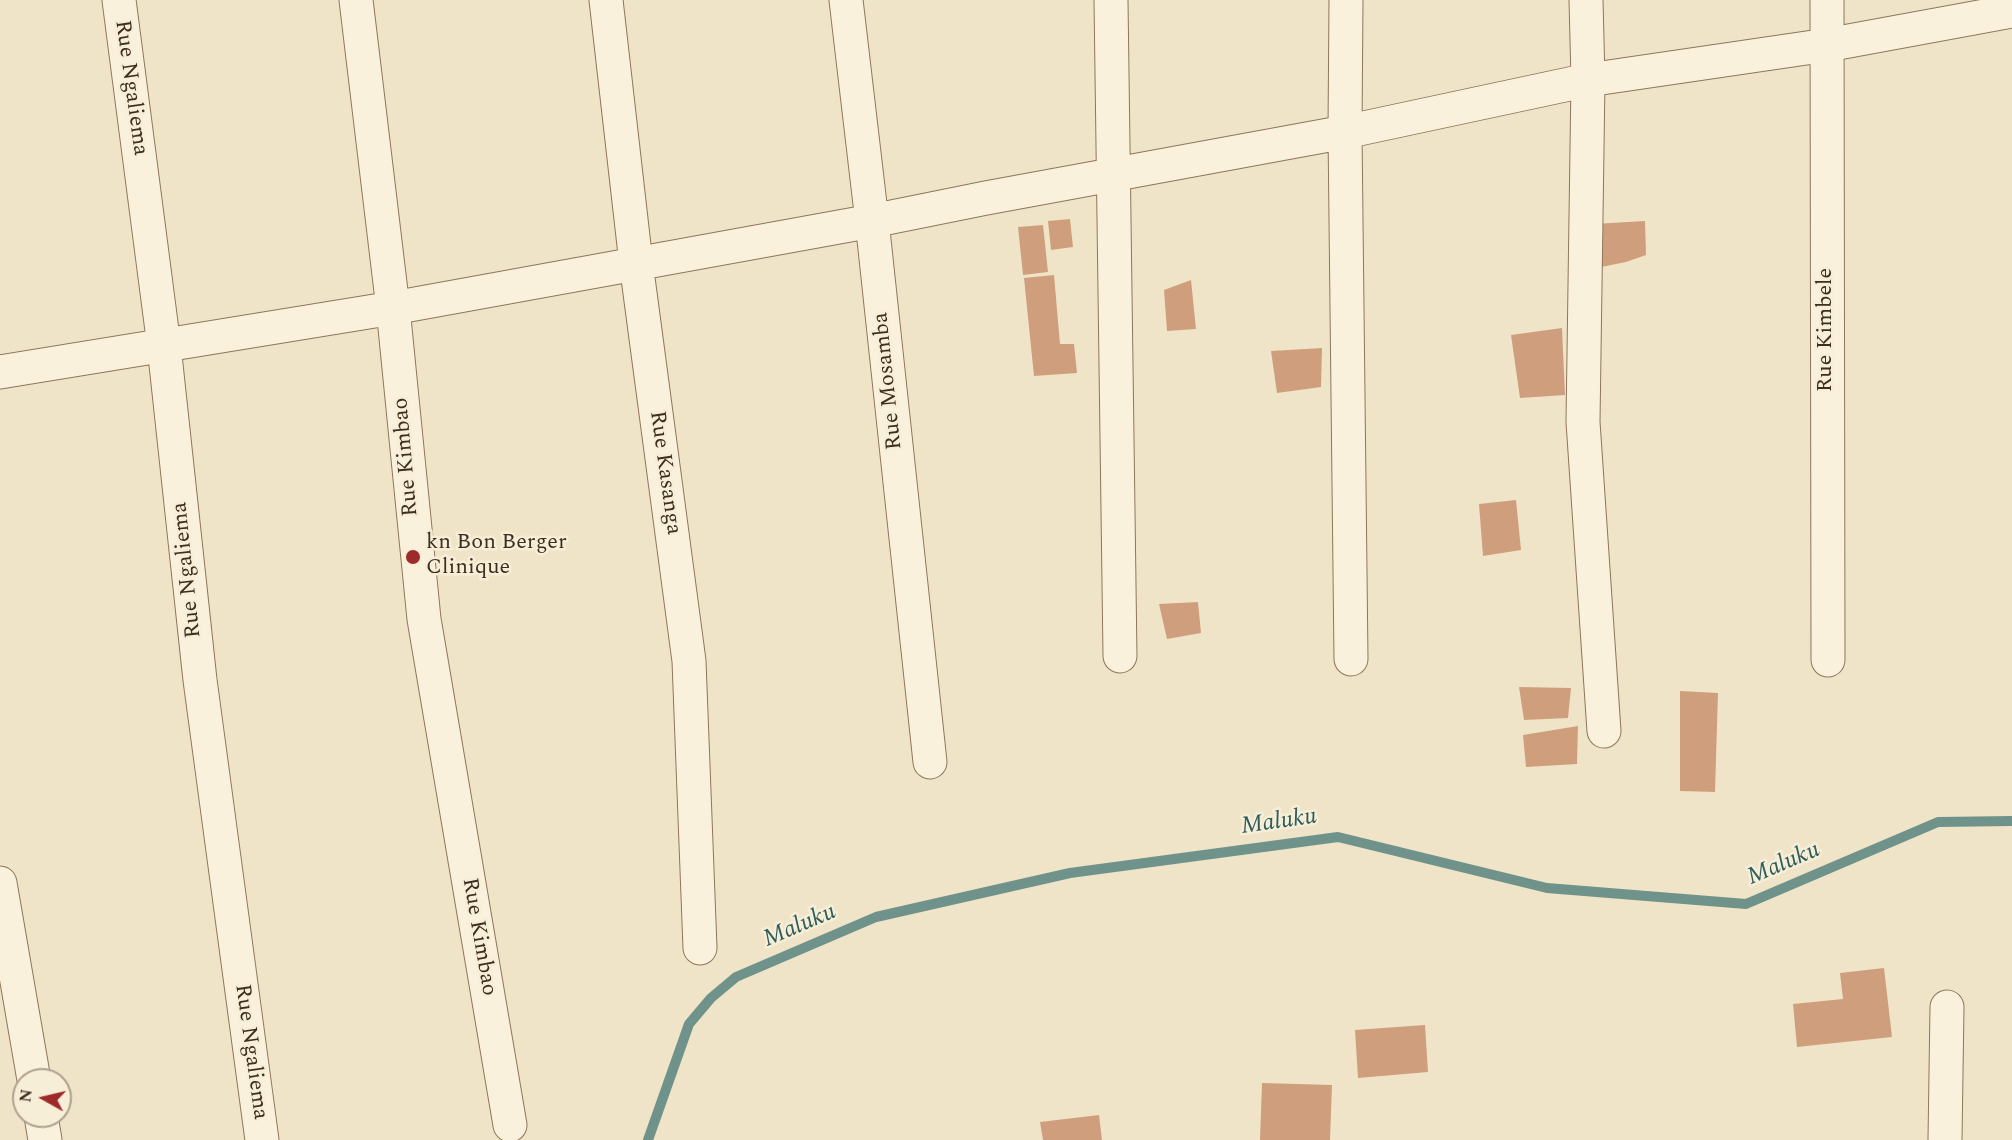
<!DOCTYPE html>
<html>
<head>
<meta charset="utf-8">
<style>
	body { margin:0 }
	#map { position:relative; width:2012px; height:1140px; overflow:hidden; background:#f0e4c8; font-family:Spectral,serif }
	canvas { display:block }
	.north { position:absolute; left:12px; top:1068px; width:60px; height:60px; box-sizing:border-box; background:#f7eed8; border:2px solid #ada18e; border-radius:50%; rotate:278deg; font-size:16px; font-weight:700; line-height:24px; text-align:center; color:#3d2e20 }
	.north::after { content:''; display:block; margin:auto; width:21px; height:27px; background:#9e2a2b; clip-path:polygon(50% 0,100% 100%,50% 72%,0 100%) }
</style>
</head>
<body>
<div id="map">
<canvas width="2012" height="1140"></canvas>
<div class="north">N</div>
</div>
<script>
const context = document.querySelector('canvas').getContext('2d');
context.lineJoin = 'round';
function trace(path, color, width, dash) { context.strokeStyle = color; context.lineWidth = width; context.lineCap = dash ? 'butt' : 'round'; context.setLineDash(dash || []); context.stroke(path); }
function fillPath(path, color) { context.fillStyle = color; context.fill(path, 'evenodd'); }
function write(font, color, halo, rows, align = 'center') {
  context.font = font + ' Spectral,serif'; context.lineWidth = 5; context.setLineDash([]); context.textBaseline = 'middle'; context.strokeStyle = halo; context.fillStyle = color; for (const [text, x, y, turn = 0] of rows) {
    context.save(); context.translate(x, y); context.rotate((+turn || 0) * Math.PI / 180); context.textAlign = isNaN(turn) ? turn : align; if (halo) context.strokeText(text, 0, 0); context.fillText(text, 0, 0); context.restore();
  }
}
const stream = new Path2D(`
	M648,1140L689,1024L711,998L736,977L876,917L1070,873L1338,837L1547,888L1746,904L1938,822L2012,821`);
const building = new Path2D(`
	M1070,219L1073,247L1051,250L1048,221Z
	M1645,221L1646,255L1626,262L1596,268L1594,224Z
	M1043,225L1048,272L1023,275L1018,227Z
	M1054,275L1060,344H1074L1077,373L1034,376L1024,278Z
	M1191,280L1196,329L1167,331L1164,290Z
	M1562,328L1565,395L1520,398L1511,335Z
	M1322,348L1321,387L1277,393L1271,351Z
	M1516,500L1521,550L1483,556L1479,504Z
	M1198,602L1201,633L1167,639L1159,604Z
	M1519,687L1571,688L1568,718L1524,720Z
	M1680,691L1718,693L1715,792L1680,791Z
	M1578,726L1577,764L1526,767L1523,735Z
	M1884,968L1892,1037L1797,1047L1793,1004L1843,999L1840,973Z
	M1425,1025L1428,1072L1358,1078L1355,1030Z
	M1262,1083L1332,1085L1330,1140H1260Z
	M1099,1115L1102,1140H1043L1040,1122Z`);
const minor = new Path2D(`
	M119,0L164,346L200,680L262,1140
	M356,0L393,308L424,619L510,1125
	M606,0L636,263L689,661L700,948
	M846,0L872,221L930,762
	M1111,0L1120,656
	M1346,0L1345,132L1351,659
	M1586,0L1588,80L1583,422L1604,731
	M1827,0L1828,660
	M0,372L393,308L872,221L986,198L1345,132L1588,80L1827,45L2012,11
	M0,883L34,1080
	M41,1116L45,1140
	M1945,1140L1947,1007`);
const markers = [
	[413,557,8,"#9e2a2b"]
];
const streetNames = [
	["Rue Ngaliema",130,88,82],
	["Rue Kimbele",1827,330,-90],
	["Rue Mosamba",889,381,-96],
	["Rue Kimbao",407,457,-95],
	["Rue Kasanga",664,473,82],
	["Rue Ngaliema",188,570,-96],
	["Rue Kimbao",478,937,80],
	["Rue Ngaliema",250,1052,82]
];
const poiNames = [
	["kn Bon Berger",426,544],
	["Clinique",426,569]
];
const waterNames = [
	["Maluku",1279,823,-8],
	["Maluku",1784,865,-23],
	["Maluku",800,927,-23]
];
trace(stream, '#6f938a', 10);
fillPath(building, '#cf9f7d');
trace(minor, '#8d765c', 35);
trace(minor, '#faf1dc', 33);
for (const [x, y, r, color] of markers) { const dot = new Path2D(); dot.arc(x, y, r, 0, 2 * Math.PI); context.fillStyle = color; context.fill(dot); trace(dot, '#f7eed8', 2); }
write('22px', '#3d2e20', '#f7eed8', streetNames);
write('22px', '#3d2e20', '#f7eed8', poiNames, 'left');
write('italic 24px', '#2f5d5a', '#f7eed8', waterNames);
</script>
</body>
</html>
